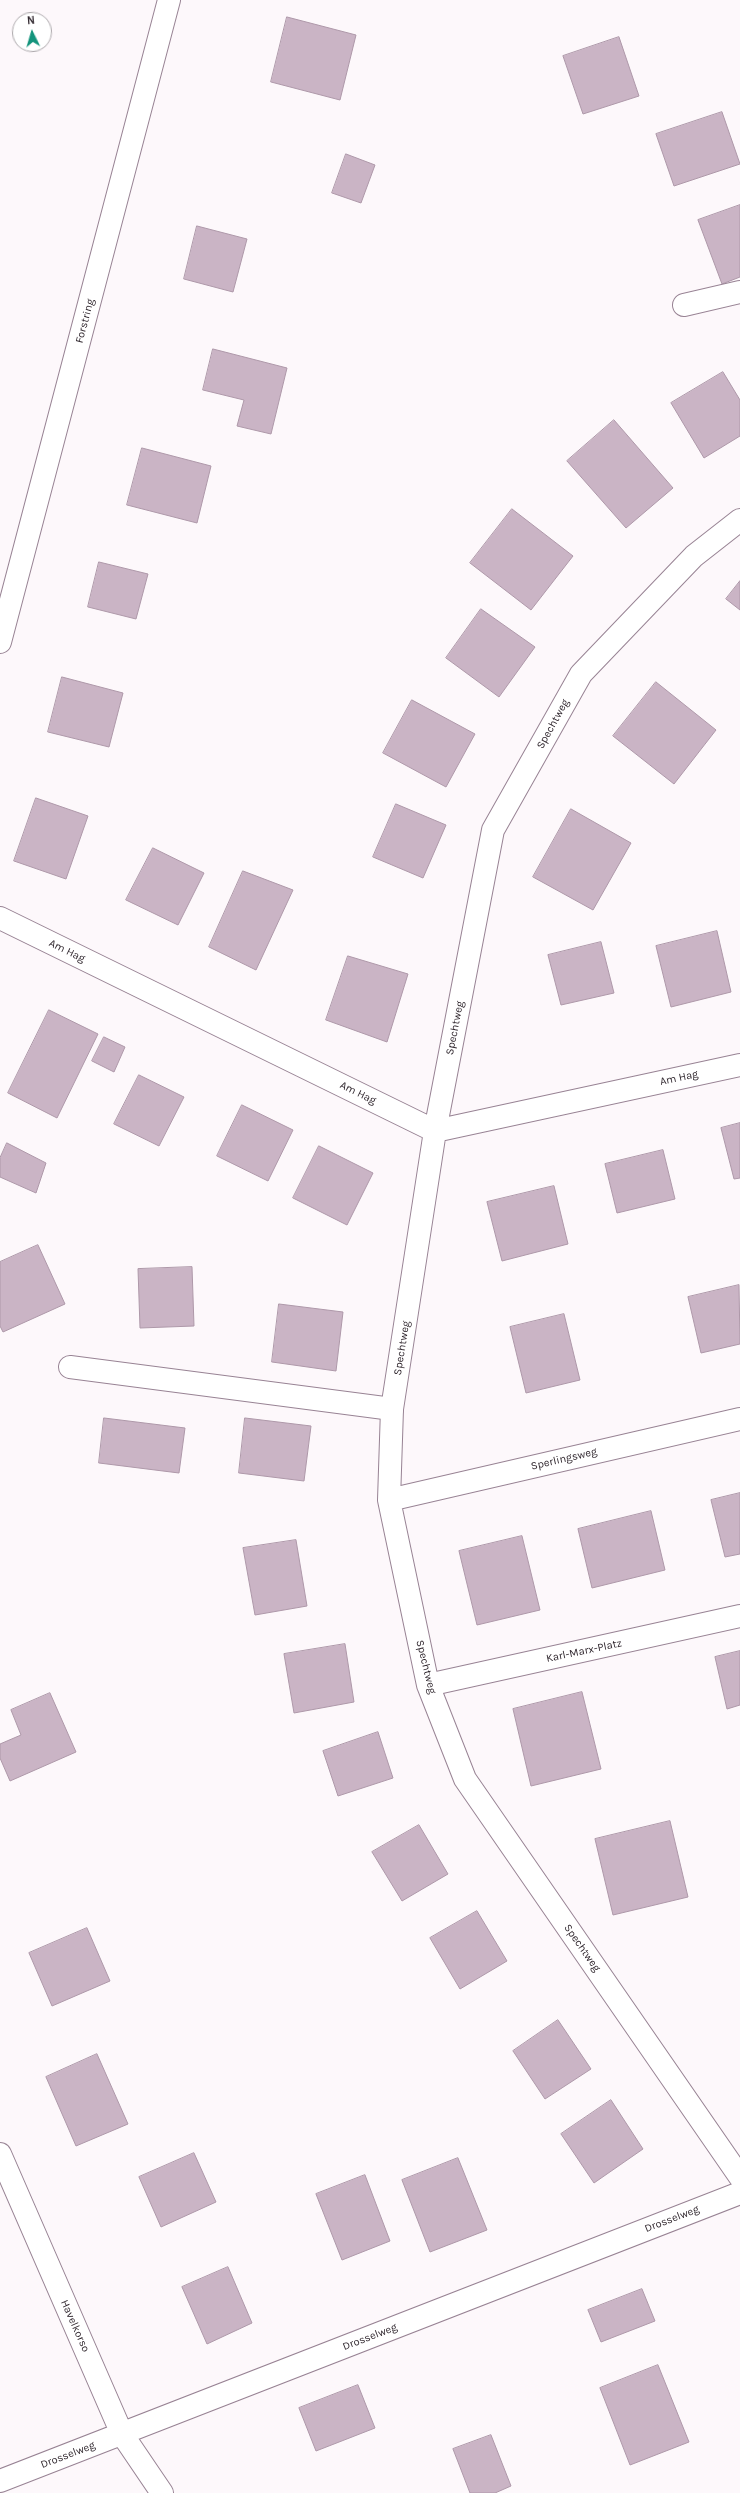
<!DOCTYPE html>
<html>
<head>
<meta charset="utf-8">
<style>
	body { margin:0 }
	#map { position:relative; width:740px; height:2493px; overflow:hidden; background:#fdf8fb; font-family:Karla,sans-serif }
	canvas { display:block }
	.north { position:absolute; left:12px; top:12px; width:40px; height:40px; box-sizing:border-box; background:#fff; border:1px solid #aca8ab; border-radius:50%; rotate:355deg; font-size:11px; font-weight:700; line-height:16px; text-align:center; color:#2f262d }
	.north::after { content:''; display:block; margin:auto; width:14px; height:18px; background:#13947c; clip-path:polygon(50% 0,100% 100%,50% 72%,0 100%) }
</style>
</head>
<body>
<div id="map">
<canvas width="740" height="2493"></canvas>
<div class="north">N</div>
</div>
<script>
const context = document.querySelector('canvas').getContext('2d');
context.lineJoin = 'round';
function fillPath(path, color) { context.fillStyle = color; context.fill(path, 'evenodd'); }
function trace(path, color, width, dash) { context.strokeStyle = color; context.lineWidth = width; context.lineCap = dash ? 'butt' : 'round'; context.setLineDash(dash || []); context.stroke(path); }
function write(font, color, halo, rows, align = 'center') {
  context.font = font + ' Karla,sans-serif'; context.lineWidth = 3.5; context.setLineDash([]); context.textBaseline = 'middle'; context.strokeStyle = halo; context.fillStyle = color; for (const [text, x, y, turn = 0] of rows) {
    context.save(); context.translate(x, y); context.rotate((+turn || 0) * Math.PI / 180); context.textAlign = isNaN(turn) ? turn : align; if (halo) context.strokeText(text, 0, 0); context.fillText(text, 0, 0); context.restore();
  }
}
const building = new Path2D(`
	M287,17L356,35L340,100L271,82Z
	M619,37L639,96L583,114L563,56Z
	M722,112L740,164L674,186L656,134Z
	M346,154L375,165L361,203L332,193Z
	M740,205V277L722,284L698,220Z
	M197,226L247,239L233,292L184,279Z
	M213,349L287,368L271,434L237,426L244,400L203,390Z
	M723,372L740,400V436L704,458L671,403Z
	M614,420L673,488L626,528L567,461Z
	M142,448L211,466L197,523L127,505Z
	M512,509L573,556L531,610L470,563Z
	M99,562L148,574L136,619L88,607Z
	M740,581V610L726,599Z
	M481,609L535,647L499,697L446,658Z
	M62,677L123,693L109,747L48,732Z
	M656,682L716,730L674,784L613,736Z
	M412,700L475,734L446,787L383,753Z
	M36,798L88,816L66,879L14,861Z
	M396,804L446,825L423,878L373,857Z
	M571,809L631,843L593,910L533,877Z
	M153,848L204,873L178,925L126,900Z
	M243,871L293,890L256,970L209,947Z
	M717,931L731,992L671,1007L656,946Z
	M601,942L614,993L561,1005L548,955Z
	M348,956L408,974L387,1042L326,1020Z
	M49,1010L98,1034L57,1118L8,1093Z
	M104,1037L125,1047L114,1072L92,1061Z
	M139,1075L184,1097L159,1146L114,1124Z
	M242,1105L293,1130L268,1181L217,1156Z
	M740,1123V1178L734,1179L721,1128Z
	M7,1143L46,1163L36,1193L0,1177V1158Z
	M319,1146L373,1173L347,1225L293,1198Z
	M663,1150L675,1199L617,1213L605,1164Z
	M554,1186L568,1244L502,1261L487,1202Z
	M38,1245L65,1304L3,1332L0,1326V1262Z
	M192,1267L194,1326L140,1328L138,1269Z
	M739,1285L740,1344L701,1353L688,1297Z
	M279,1304L343,1312L336,1371L272,1362Z
	M564,1314L580,1380L526,1393L510,1327Z
	M104,1418L185,1428L179,1473L99,1463Z
	M245,1418L311,1426L304,1481L239,1473Z
	M740,1493V1554L725,1557L711,1500Z
	M651,1511L665,1570L592,1588L578,1529Z
	M522,1536L540,1610L477,1625L459,1551Z
	M296,1540L307,1606L255,1615L243,1548Z
	M345,1644L354,1702L294,1713L284,1654Z
	M740,1651V1705L727,1709L715,1657Z
	M582,1692L601,1769L531,1786L513,1709Z
	M50,1693L76,1752L10,1781L0,1758V1744L21,1735L11,1710Z
	M378,1732L393,1778L338,1796L323,1751Z
	M670,1821L688,1897L613,1915L595,1839Z
	M419,1825L448,1874L402,1901L372,1852Z
	M477,1911L507,1961L460,1989L430,1938Z
	M87,1928L110,1981L52,2006L29,1953Z
	M558,2020L591,2069L545,2099L513,2051Z
	M97,2054L128,2124L76,2146L46,2077Z
	M611,2100L643,2149L594,2183L561,2134Z
	M194,2153L216,2202L161,2227L139,2177Z
	M458,2158L487,2230L430,2252L402,2180Z
	M365,2175L390,2241L342,2260L316,2194Z
	M228,2267L252,2323L207,2344L182,2287Z
	M642,2289L655,2321L601,2342L588,2310Z
	M658,2365L689,2442L630,2465L600,2388Z
	M358,2385L375,2428L316,2451L299,2408Z
	M491,2435L511,2486L495,2493H470L453,2449Z`);
const service = new Path2D(`
	M684,305L740,292
	M70,1367L392,1409`);
const minor = new Path2D(`
	M740,520L694,556L581,674L493,830L435,1131L392,1409L389,1500L428,1685L465,1779L740,2177
	M0,642L169,0
	M0,918L435,1131L740,1065
	M389,1500L740,1419
	M428,1685L740,1616
	M0,2154L122,2434L162,2493
	M0,2481L740,2193`);
const streetNames = [
	["Forstring",85,321,-75],
	["Spechtweg",553,724,-61],
	["Am Hag",67,951,26],
	["Spechtweg",455,1028,-79],
	["Am Hag",679,1078,-12],
	["Am Hag",358,1093,26],
	["Spechtweg",402,1348,-81],
	["Sperlingsweg",564,1459,-13],
	["Karl-Marx-Platz",584,1651,-12],
	["Spechtweg",426,1667,76],
	["Spechtweg",582,1948,55],
	["Drosselweg",672,2219,-21],
	["Havelkorso",75,2326,66],
	["Drosselweg",370,2337,-21],
	["Drosselweg",68,2455,-21]
];
fillPath(building, '#cab4c5');
trace(building, '#ae98a9', 1);
trace(service, '#988394', 24);
trace(minor, '#988394', 24);
trace(service, '#fff', 22);
trace(minor, '#fff', 22);
write('11px', '#2f262d', '#fff', streetNames);
</script>
</body>
</html>
